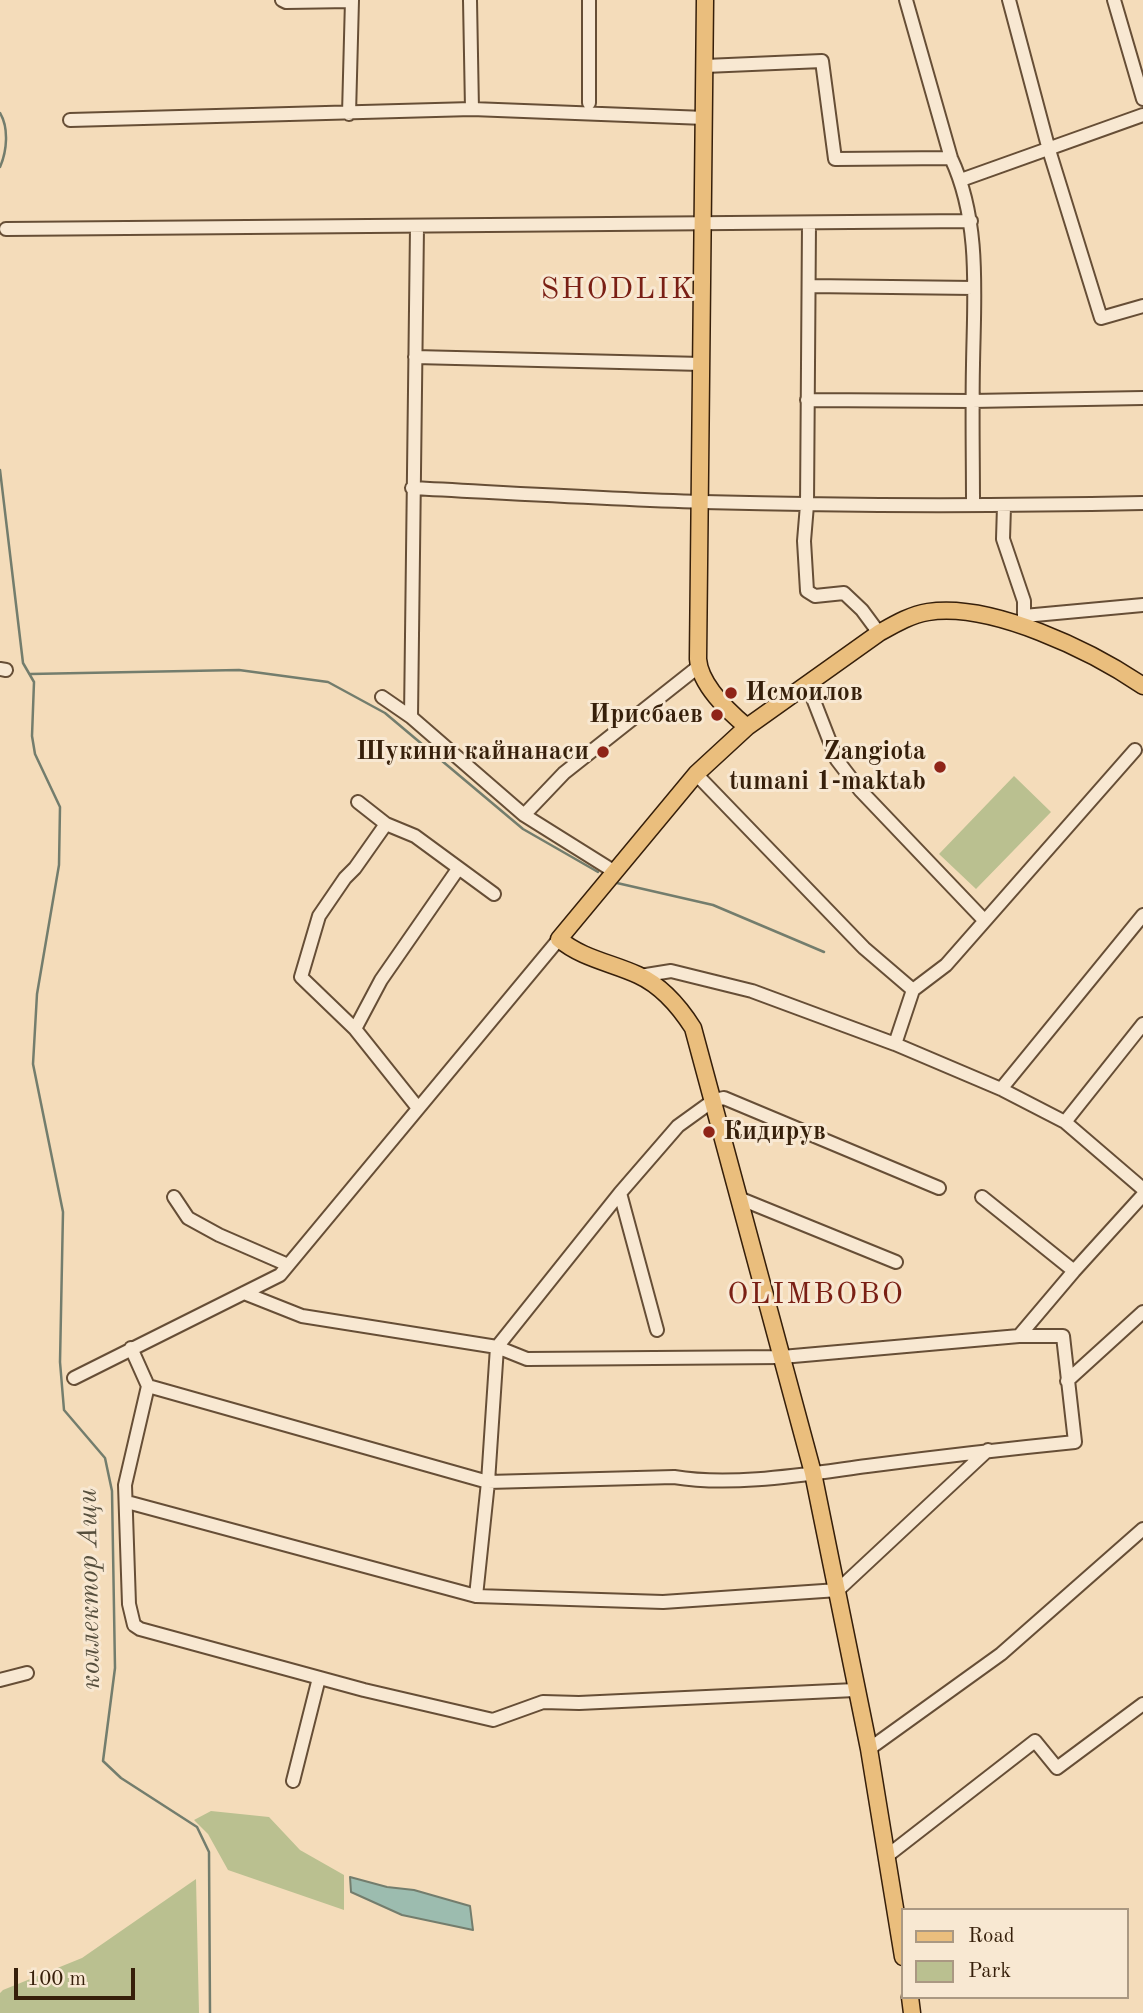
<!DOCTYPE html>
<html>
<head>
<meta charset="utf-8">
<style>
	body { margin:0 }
	#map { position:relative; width:1143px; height:2013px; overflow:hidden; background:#f4dcba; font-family:"Old Standard TT",serif }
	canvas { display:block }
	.legend { position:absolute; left:901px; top:1908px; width:228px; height:91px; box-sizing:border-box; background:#f8e8d2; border:2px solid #aa9882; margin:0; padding:9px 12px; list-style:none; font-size:21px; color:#361f0a }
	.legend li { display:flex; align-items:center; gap:14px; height:35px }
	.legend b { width:35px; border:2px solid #aa9882 }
	.scale { position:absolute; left:14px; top:1968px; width:121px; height:32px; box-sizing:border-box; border:4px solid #361f0a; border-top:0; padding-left:9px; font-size:21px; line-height:24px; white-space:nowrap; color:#361f0a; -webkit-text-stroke:5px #f8e8d2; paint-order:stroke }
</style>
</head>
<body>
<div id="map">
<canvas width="1143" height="2013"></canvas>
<ul class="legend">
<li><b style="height:9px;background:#eabe7d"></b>Road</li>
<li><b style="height:19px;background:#bac090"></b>Park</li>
</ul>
<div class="scale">100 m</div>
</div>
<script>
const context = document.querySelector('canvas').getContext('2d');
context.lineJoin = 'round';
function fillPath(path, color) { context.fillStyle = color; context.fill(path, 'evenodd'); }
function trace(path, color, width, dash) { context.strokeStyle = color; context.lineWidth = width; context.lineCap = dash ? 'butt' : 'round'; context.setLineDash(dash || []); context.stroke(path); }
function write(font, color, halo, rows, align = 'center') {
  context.font = font + ' "Old Standard TT",serif'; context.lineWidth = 6; context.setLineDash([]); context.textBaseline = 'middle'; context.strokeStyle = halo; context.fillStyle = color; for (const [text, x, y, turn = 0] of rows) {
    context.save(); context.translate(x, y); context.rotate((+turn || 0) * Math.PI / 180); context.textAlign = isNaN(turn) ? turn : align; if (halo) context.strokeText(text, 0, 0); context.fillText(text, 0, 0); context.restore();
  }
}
const green = new Path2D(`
	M1014,776L1051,812L976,889L939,854Z
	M211,1811L269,1817L300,1850L344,1875V1910L228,1870L208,1834L194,1820Z
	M196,1879L199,2013H0V1993L3,1990L82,1958Z`);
const water = new Path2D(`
	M350,1877L387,1887L414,1890L470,1906L473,1930L402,1915L351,1892Z`);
const stream = new Path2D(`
	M0,113C9,128 7,151 0,167
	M0,470L23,663L34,682L32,736L35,754L60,807L59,865L37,994L33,1064L63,1212L60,1362L64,1410L105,1458L112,1491L115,1668L103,1761L121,1778L197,1827L209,1852L210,2013
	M30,674L239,670L328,682L385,713L523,829L598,872
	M617,883L713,905L824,952`);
const minor = new Path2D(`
	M282,0L286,2L351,1
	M470,0L472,109
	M589,0V103
	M906,0L951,158C981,222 974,296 973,365C972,411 973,458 973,505
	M1009,0L1049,150L1101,318L1143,306
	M1114,0L1143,99
	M705,66L822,61L835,159L951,158
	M349,114L352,0
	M70,120L472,109L705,118
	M961,180L1143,115
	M809,224L807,505L804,541L807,591L815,596L844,593L862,610L879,633
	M6,229L971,221
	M809,286L974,288
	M415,357L702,364
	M807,400L972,401L1143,398
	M412,488C509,493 606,499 703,502C850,506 997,506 1143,503
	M1004,506L1003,539L1024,601V627
	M1024,616L1143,605
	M0,669L6,670
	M807,683L837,760L860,790L984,920
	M382,697L411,717L524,815L615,872
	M411,717L417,227
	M696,774L864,948L913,990
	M358,802L386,824L415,836L494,894
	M524,815L564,773L698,667
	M386,824L355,868L345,878L319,916L301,977L355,1029L418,1108
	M640,976L671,971L752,991L895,1044L1001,1089L1065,1122L1143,1189
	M355,1029L381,980L458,869
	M895,1044L913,990L946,965L1135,750
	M1001,1089L1143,915
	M1065,1122L1143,1024
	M620,1193L657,1330
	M174,1197L188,1218L219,1235L288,1265
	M982,1197L1074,1271
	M741,1199L896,1262
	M1019,1336L1074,1271L1143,1195
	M131,1348L148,1386L125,1485L129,1604L134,1625L140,1629L364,1690L493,1720L543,1702L579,1703L855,1690
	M74,1378L280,1275L559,939
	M1067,1381L1143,1312
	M148,1386L488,1482L674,1477C733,1487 807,1474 867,1466C936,1457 1005,1449 1075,1442L1063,1336H1019L782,1357L527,1359L497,1347L302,1316L244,1293
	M127,1502L476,1596L663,1602L838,1590L988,1450
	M476,1596L488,1482L497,1347L620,1193L678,1126L714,1100L724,1098L939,1188
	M0,1680L27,1673
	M869,1749L1001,1654L1143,1529
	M293,1781L319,1678
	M887,1856L1035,1741L1057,1768L1143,1704`);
const major = new Path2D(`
	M705,0L698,659C700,685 728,711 747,727
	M903,1957L869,1749L813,1473L693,1028C679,1006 662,986 638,975C612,963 581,958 559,939L696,774L747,727L879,633C895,624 910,615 928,612C991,602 1092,651 1143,686
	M910,1997L912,2013`);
const markers = [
	[731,693,7,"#8f2418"],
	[717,715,7,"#8f2418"],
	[603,752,7,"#8f2418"],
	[940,767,7,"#8f2418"],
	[709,1132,7,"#8f2418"]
];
const poiNames = [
	["Исмоилов",745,693,"left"],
	["Ирисбаев",703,715],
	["Шукини кайнанаси",589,752],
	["Zangiota",926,752],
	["tumani 1-maktab",926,782],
	["Кидирув",723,1132,"left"]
];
const waterNames = [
	["коллектор Ащи",90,1589,-91]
];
const quarterNames = [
	["SHODLIK",618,290],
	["OLIMBOBO",816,1295]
];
fillPath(green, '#bac090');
fillPath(water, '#9cbcaf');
trace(water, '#737d6d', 2);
trace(stream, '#737d6d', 2.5);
trace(minor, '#664e36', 16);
trace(major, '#361f0a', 19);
trace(minor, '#f8e8d2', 12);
trace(major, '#eabe7d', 16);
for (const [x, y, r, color] of markers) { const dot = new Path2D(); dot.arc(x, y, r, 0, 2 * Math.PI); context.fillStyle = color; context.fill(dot); trace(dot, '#f8e8d2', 2.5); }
write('bold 26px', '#361f0a', '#f8e8d2', poiNames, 'right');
write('italic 28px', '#554e3c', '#f8e8d2', waterNames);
context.letterSpacing = '2px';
write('30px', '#7a1f14', '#f8e8d2', quarterNames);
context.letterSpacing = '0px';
</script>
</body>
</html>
